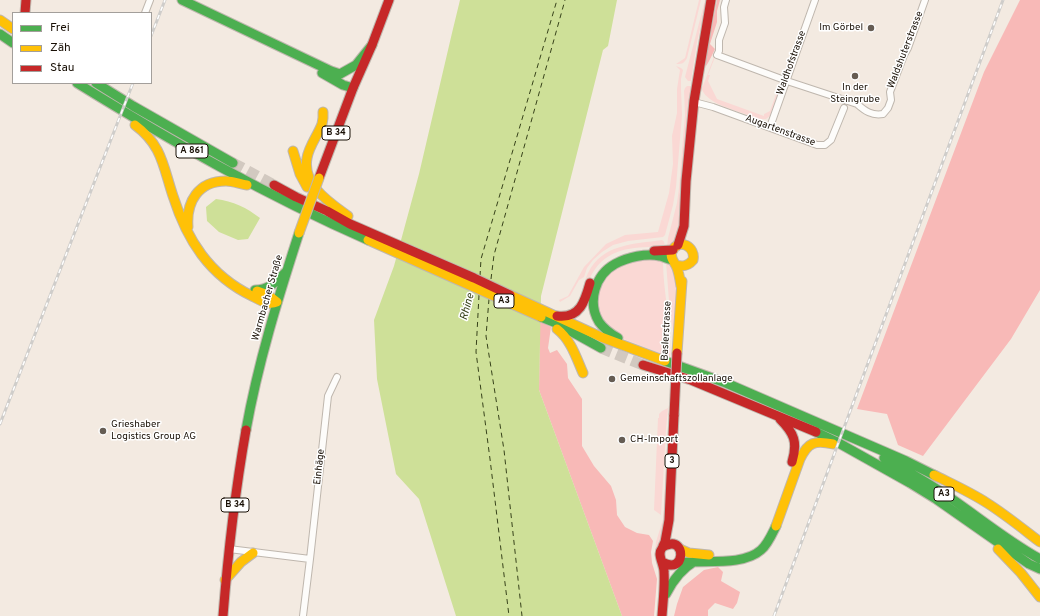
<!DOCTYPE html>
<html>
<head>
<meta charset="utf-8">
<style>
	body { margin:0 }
	#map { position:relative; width:1040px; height:616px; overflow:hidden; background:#f3eae1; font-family:Overpass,sans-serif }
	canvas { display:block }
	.legend { position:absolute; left:12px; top:12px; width:140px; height:72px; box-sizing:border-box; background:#fff; border:1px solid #a39f9b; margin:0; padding:5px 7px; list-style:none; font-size:12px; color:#191006 }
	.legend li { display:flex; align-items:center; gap:8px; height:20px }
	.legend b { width:20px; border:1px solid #a39f9b }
</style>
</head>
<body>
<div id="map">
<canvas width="1040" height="616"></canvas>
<ul class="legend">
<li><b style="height:5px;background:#4caf50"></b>Frei</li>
<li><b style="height:5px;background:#ffc107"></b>Zäh</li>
<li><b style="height:5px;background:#c62828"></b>Stau</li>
</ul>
</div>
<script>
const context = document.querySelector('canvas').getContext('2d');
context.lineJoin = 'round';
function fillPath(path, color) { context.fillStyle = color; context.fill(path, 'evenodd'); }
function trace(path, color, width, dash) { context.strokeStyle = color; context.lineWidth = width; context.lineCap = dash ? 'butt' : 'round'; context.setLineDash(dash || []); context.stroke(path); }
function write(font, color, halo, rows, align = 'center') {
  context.font = font + ' Overpass,sans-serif'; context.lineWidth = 3; context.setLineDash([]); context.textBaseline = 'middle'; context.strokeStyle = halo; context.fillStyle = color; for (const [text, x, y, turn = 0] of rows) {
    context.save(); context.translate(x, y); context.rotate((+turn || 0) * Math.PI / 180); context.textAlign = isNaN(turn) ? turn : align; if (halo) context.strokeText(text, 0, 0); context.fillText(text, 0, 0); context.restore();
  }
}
const green = new Path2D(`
	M699,0H701L687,58C684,63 683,64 676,64L685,58Z
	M705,0H707L697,42L691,81H688L685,77Z
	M714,57H715L708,75H710L708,81L717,99L764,116V114L770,111L778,89L779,90L770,116L766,119H760C746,114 720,107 710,99C706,96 702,92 701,86H703Z
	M676,66L681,68L683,70L681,79V89L682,115L676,187L673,205L665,235L663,237L628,241L613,245L602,252L593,260L587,268L584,277L579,280L570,296L560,302L559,300L568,296L584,267L606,244L625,235L658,232L669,193L673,164L672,136L677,113V89L680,70Z
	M687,86H691L680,229L677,242L667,248L668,238L677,203L679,188L685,115L684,91L685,88Z
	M662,240C665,242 665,244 664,247C636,247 608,246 592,274C587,282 584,291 580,299C583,291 584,281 588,273C602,244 634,244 662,240Z
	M648,259L663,261C663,293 672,325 670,357L626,340L613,332L600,314L597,299L600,287L606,276L619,266Z
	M666,262L669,264L674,269L677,282L674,341L669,301Z
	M668,408L666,429L661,515L654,510L658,418H659V414L662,411Z
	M670,416H671L659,616H657L660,578L656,562L655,552L656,542L663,519L668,430Z`);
const forest = new Path2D(`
	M717,0H720L717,11V22L710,44L715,49C714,51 708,64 706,66L705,63Z
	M1020,0H1040V290L1011,339L923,456L898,445L887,414L857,409L984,72Z
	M540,321L551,327L548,348L550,353L557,350L567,364L568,378L582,399V446L594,466L611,486L616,500L617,515L625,527L637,533L649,535L653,541L651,552L652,563L657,579L654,616H622L539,390Z
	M718,567L723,572L721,581L740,592L737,603L733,609L715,603L708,610V616H674L677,604L683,587L704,570Z`);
const water = new Path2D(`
	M460,0H617L608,46L603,50L541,296L539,390L622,616H456L419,499L396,474L377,379L374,320L394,266L419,174L452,33Z
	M216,199C233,201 247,208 260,218L248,239L238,240L219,232L207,221L206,207Z`);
const ferry = new Path2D(`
	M480,276L481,259L557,0
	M491,279L494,255L565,0
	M479,295L476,352L490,459L509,616
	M489,299L486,336L504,450L522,616`);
const highwayTunnel = new Path2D(`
	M233,163L274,185
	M601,348L643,365`);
const street = new Path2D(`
	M726,0L724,7L725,23L719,40V51L717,55L787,81L857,104C865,111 872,116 883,114L888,108L891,100L890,92L904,55L908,48L925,0
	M145,13L150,0
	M694,102L713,107L817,145H825L831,140L844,108
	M770,127L815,0
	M229,549L310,559L303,616
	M310,559L328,396L337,377`);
const fast = new Path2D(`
	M182,0L331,71L340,74L356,65L372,45
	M0,34L13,43
	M322,73L343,85L353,88
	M77,83C171,141 267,196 368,240
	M96,83L133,106L233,163
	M255,290C269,290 277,281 286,272
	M541,317L556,323L601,348
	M618,338C611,334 604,329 599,322C587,302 595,275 615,264C628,257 646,253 660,256C664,257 668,259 672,260
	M665,361L726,383L906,461L934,475
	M246,430C258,363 278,298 299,233
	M816,432L835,441L910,483L936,499L1029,564L1040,569
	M884,458C907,471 930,484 952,499C981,519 1009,542 1040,559
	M678,563C702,559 742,567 761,550C768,544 772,534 776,526
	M666,594C673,580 681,569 695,561`);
const slow = new Path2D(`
	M0,20L13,29
	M323,112V118L322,124C318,135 309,146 307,158C302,185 329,202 348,216
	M135,125C162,145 163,166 173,196C187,240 209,275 252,296C260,300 268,306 277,302L268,295L257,291
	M293,151L300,174L307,187
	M188,227C186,202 198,181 226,181C233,181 240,184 247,185
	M368,240L541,317
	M676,265C683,267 688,266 693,260C696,247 679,237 672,251C669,258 675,262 677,268C679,273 680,280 681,286
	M510,295L601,337L665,361
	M557,329C571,340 576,357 583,373
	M677,353L682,281
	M934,475C952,484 970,492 987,503C1006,515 1023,529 1040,542
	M776,526L800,459C808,442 815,440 833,444
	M680,549L689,553L709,555
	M998,549L1021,573L1040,597
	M225,580L241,562L253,553`);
const jam = new Path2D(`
	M25,13L26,0
	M319,178L353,88L372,45L389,0
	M274,185L296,197L327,211L350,224L474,278L510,295
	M678,245L684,226L686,181L694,101L711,0
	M654,251L673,250
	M557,316C580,319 585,301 590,283
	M643,365L691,380L816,432
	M780,419C794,433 798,442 792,462
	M663,546L665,542L669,520L674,415
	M662,562C686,576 686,537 667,545C663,546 660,550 660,554C660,559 664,566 664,572C665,587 663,601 662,616
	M223,616C228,553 235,492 246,430`);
const rail = new Path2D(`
	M151,36L165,0
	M0,424L133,83
	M774,616L1003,0`);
const slowBridge = new Path2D(`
	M299,233L319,178`);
const jamBridge = new Path2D(`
	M674,415L677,353`);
const markers = [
	[871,28,4,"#655c53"],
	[855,76,4,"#655c53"],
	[612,379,4,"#655c53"],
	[103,431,4,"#655c53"],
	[622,440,4,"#655c53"]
];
const shields = [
	[336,133,28],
	[192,151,32],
	[504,301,20],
	[672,461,14],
	[944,494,20],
	[235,505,28]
];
const shieldNames = [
	["B 34",336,133],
	["A 861",192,151],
	["A3",504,301],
	["3",672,461],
	["A3",944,494],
	["B 34",235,505]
];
const poiNames = [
	["Im Görbel",863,28,"right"],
	["In der",855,88,"center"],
	["Steingrube",855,100,"center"],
	["Gemeinschaftszollanlage",620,379],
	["Grieshaber",111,425],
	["Logistics Group AG",111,437],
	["CH-Import",630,440]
];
const streetNames = [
	["Waldshuterstrasse",906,50,-69],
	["Waldhofstrasse",792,63,-70],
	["Augartenstrasse",780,131,20],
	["Warmbacher Straße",268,298,-74],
	["Baslerstrasse",667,331,-87],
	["Einhäge",320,467,-84]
];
const waterNames = [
	["Rhine",468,307,-75]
];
fillPath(green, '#fad8d4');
fillPath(forest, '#f8b9b7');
fillPath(water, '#cee098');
trace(ferry, '#37421a', 1, [5, 4]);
trace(highwayTunnel, '#d2c9c0', 11, [11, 5.5]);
trace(street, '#bfb7ae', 8);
trace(fast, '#bfb7ae', 11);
trace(slow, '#bfb7ae', 11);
trace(jam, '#bfb7ae', 11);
trace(street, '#fdfcfa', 6);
trace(fast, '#4caf50', 9);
trace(slow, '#ffc107', 9);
trace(jam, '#c62828', 9);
trace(rail, '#cfcdca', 3);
trace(rail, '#fff', 1.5, [4.5]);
trace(slowBridge, '#bfb7ae', 11, []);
trace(jamBridge, '#bfb7ae', 11, []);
trace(slowBridge, '#ffc107', 9);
trace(jamBridge, '#c62828', 9);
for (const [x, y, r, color] of markers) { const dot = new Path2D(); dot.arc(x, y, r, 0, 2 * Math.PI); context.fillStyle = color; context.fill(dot); trace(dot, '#fff', 1.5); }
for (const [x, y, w] of shields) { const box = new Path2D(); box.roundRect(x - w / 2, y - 7, w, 14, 3); context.fillStyle = '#fff'; context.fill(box); trace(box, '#191006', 1); }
write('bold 9px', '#191006', null, shieldNames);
write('10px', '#191006', '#fff', poiNames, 'left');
write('10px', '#191006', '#fff', streetNames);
write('italic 11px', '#37421a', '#fff', waterNames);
</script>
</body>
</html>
